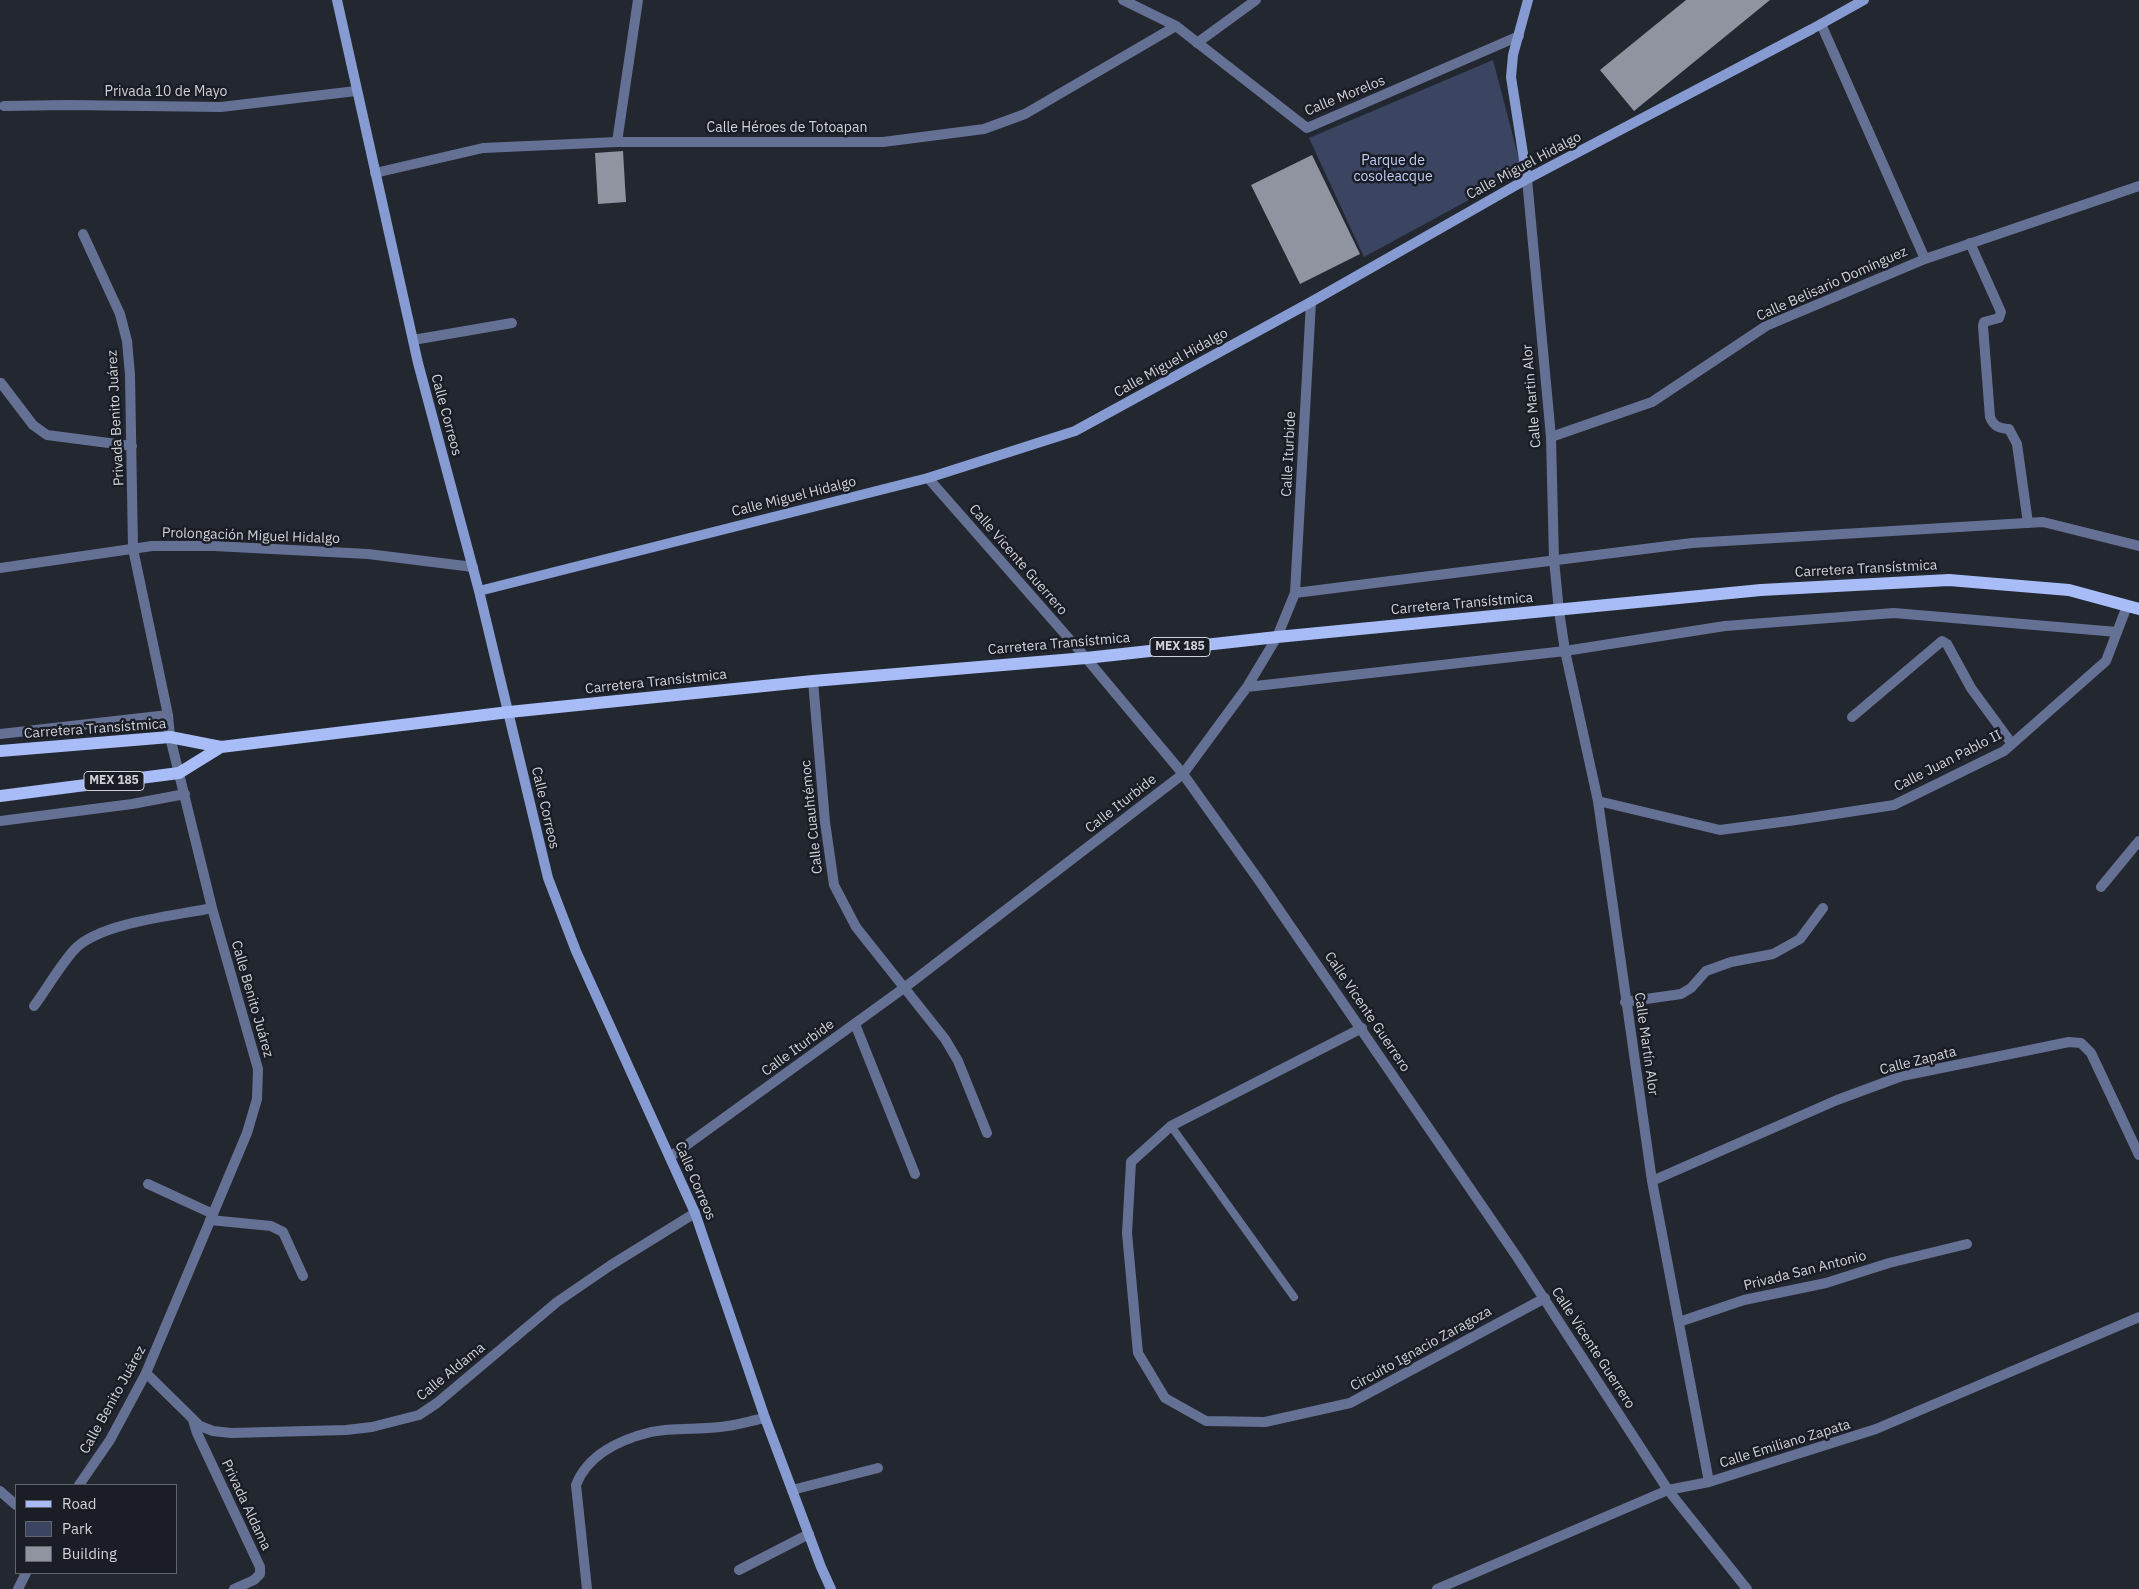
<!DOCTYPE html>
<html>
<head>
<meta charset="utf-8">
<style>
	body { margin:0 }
	#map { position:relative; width:2139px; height:1589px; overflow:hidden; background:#232730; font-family:"IBM Plex Sans",sans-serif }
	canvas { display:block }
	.legend { position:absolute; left:15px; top:1484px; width:162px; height:90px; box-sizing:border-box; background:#1a1d26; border:1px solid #63656e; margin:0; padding:6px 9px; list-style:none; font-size:15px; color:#d0d2d9 }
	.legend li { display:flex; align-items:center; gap:10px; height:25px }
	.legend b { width:25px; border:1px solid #63656e }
</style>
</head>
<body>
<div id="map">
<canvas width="2139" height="1589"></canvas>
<ul class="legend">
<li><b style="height:6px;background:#a8bcf7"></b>Road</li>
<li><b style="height:14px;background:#3b4562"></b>Park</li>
<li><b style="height:14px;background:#8f94a0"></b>Building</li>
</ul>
</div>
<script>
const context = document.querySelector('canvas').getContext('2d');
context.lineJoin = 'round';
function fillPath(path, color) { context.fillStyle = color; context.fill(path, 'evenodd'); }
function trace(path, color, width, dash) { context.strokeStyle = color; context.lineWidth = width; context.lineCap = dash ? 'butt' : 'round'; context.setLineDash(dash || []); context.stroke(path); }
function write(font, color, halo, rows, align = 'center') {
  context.font = font + ' "IBM Plex Sans",sans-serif'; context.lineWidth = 5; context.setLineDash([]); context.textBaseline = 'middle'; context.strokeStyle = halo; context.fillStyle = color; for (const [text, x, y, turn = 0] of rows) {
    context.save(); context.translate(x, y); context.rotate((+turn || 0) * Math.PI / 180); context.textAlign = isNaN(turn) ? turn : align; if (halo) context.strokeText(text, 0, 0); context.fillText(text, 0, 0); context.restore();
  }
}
const green = new Path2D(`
	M1493,60L1522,171L1364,257L1309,138Z`);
const building = new Path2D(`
	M1686,0H1770L1634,111L1600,70Z
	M623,151L626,202L598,204L595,153Z
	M1312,155L1360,254L1300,284L1251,185Z`);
const service = new Path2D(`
	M1171,1126L1294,1297`);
const pedestrian = new Path2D(`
	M1970,243L2001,312L1999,318L1984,322L1983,326L1990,417C1994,427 1999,428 2009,429L2017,444L2028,523`);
const minor = new Path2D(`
	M1123,0L1176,26L1307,128L1519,36
	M1821,24L1925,259
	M1197,43L1256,0
	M4,106L68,105L221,107L356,91
	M617,142L638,0
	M375,173L483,148L617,142H883L984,129L1025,114L1176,26
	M413,340L512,323
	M1,383L33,425L47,435L132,446
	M1551,437L1652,402L1766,326L1925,259L2139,186
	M928,478L1086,658
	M0,568L152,546H214L368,554L473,567
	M1295,593L1692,543L2043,522L2139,546
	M1559,611L1565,651L1598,801L1652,1181L1709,1482
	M813,681L825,822L834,885L856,927L945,1039L958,1061L987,1133
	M1247,687L1565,651L1725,626L1894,613L2117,632
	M1852,717L1942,641L1947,644L1971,688L2012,744
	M0,734L168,715
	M1598,801L1720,830L1796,820L1894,805L2004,751L2106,661L2127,606
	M0,821L132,804L185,794
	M2101,887L2139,841
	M1625,1002L1681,994L1691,988L1706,971L1731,962L1773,954L1800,939L1823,908
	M34,1006C46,990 64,959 77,947C105,922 174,916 212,908
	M855,1024L915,1174
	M1362,1028L1171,1126L1131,1162L1127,1233L1138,1353L1165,1398L1206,1421L1265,1422L1350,1403L1545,1298
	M670,1157L904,988L1183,774L1247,687L1277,637L1295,593L1311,302
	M1652,1181L1837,1100L1902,1076L2069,1042L2081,1043L2091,1053L2139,1155
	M148,1184L213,1214
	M210,1220L271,1226L283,1232L303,1276
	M1679,1322L1744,1300L1826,1283L1889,1263L1967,1244
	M146,1373L200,1426L213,1431L231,1433L346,1430L372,1427L419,1415L437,1403L557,1302L611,1265L695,1213
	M193,1420L197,1433L260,1567V1574L254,1580L234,1589
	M79,1485L110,1440L146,1373L247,1133L257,1099L258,1069L212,908L170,737L168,715L133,549L130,375L127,341L120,314L83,234
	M792,1490L878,1468
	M0,1491L16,1505
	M739,1570L809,1534
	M18,1589L26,1573
	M587,1589L576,1485C588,1454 622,1439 651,1432C673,1427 698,1430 720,1427C735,1426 750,1421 765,1418
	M1437,1589L1668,1490L1709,1482L1876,1429L2139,1317`);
const tertiary = new Path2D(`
	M1527,179L1551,437L1554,560L1559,611
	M1086,658L1183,774L1258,879L1517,1257L1668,1490L1747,1589`);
const secondary = new Path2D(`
	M337,0L418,363L479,591L548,878L576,951L695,1213L765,1418L821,1567L831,1589
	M1527,179L1511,77L1513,55L1528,0
	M479,591L928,478L1075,431L1311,302L1527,179L1812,29L1864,0`);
const primary = new Path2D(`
	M0,751L170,737L221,747L509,712L813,681L1086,658L1277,637L1761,590L1949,580L2069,590L2139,609
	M0,796L179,773L221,747`);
const shields = [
	[1180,647,60],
	[114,781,60]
];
const shieldNames = [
	["MEX 185",1180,647],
	["MEX 185",114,781]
];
const streetNames = [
	["Privada 10 de Mayo",166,92],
	["Calle Morelos",1345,96,-22],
	["Calle Héroes de Totoapan",787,128],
	["Calle Miguel Hidalgo",1524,166,-28],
	["Calle Belisario Domínguez",1832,284,-24],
	["Calle Miguel Hidalgo",1171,363,-29],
	["Calle Martin Alor",1532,396,-95],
	["Calle Correos",446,415,75],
	["Privada Benito Juárez",116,418,-93],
	["Calle Iturbide",1289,454,-87],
	["Calle Miguel Hidalgo",794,497,-14],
	["Prolongación Miguel Hidalgo",251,536,2],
	["Calle Vicente Guerrero",1018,560,49],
	["Carretera Transístmica",1866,569,-3],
	["Carretera Transístmica",1462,604,-5],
	["Carretera Transístmica",1059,644,-5],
	["Carretera Transístmica",656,682,-6],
	["Carretera Transístmica",95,729,-4],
	["Calle Juan Pablo II",1948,761,-27],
	["Calle Iturbide",1121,804,-38],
	["Calle Correos",545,808,77],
	["Calle Cuauhtémoc",812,817,-96],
	["Calle Benito Juárez",252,999,74],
	["Calle Vicente Guerrero",1367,1012,56],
	["Calle Martín Alor",1646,1044,82],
	["Calle Iturbide",798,1048,-36],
	["Calle Zapata",1918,1061,-14],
	["Calle Correos",695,1181,67],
	["Privada San Antonio",1805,1271,-14],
	["Calle Vicente Guerrero",1593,1348,57],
	["Circuito Ignacio Zaragoza",1421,1349,-29],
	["Calle Aldama",451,1372,-39],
	["Calle Benito Juárez",113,1400,-61],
	["Calle Emiliano Zapata",1785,1444,-17],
	["Privada Aldama",246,1505,65]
];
const parkNames = [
	["Parque de",1393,161],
	["cosoleacque",1393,177]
];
fillPath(green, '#3b4562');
fillPath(building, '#8f94a0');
trace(service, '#657194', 8);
trace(pedestrian, '#657194', 10);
trace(minor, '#657194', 10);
trace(tertiary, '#657194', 10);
trace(secondary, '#879bd3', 10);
trace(primary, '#a8bcf7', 12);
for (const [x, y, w] of shields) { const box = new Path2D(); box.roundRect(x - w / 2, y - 9.5, w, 19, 4); context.fillStyle = '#1a1d26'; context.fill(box); trace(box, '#d0d2d9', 1); }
write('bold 12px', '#d0d2d9', null, shieldNames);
write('14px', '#d0d2d9', '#1a1d26', streetNames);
write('14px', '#bfcef6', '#1a1d26', parkNames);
</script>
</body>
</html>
